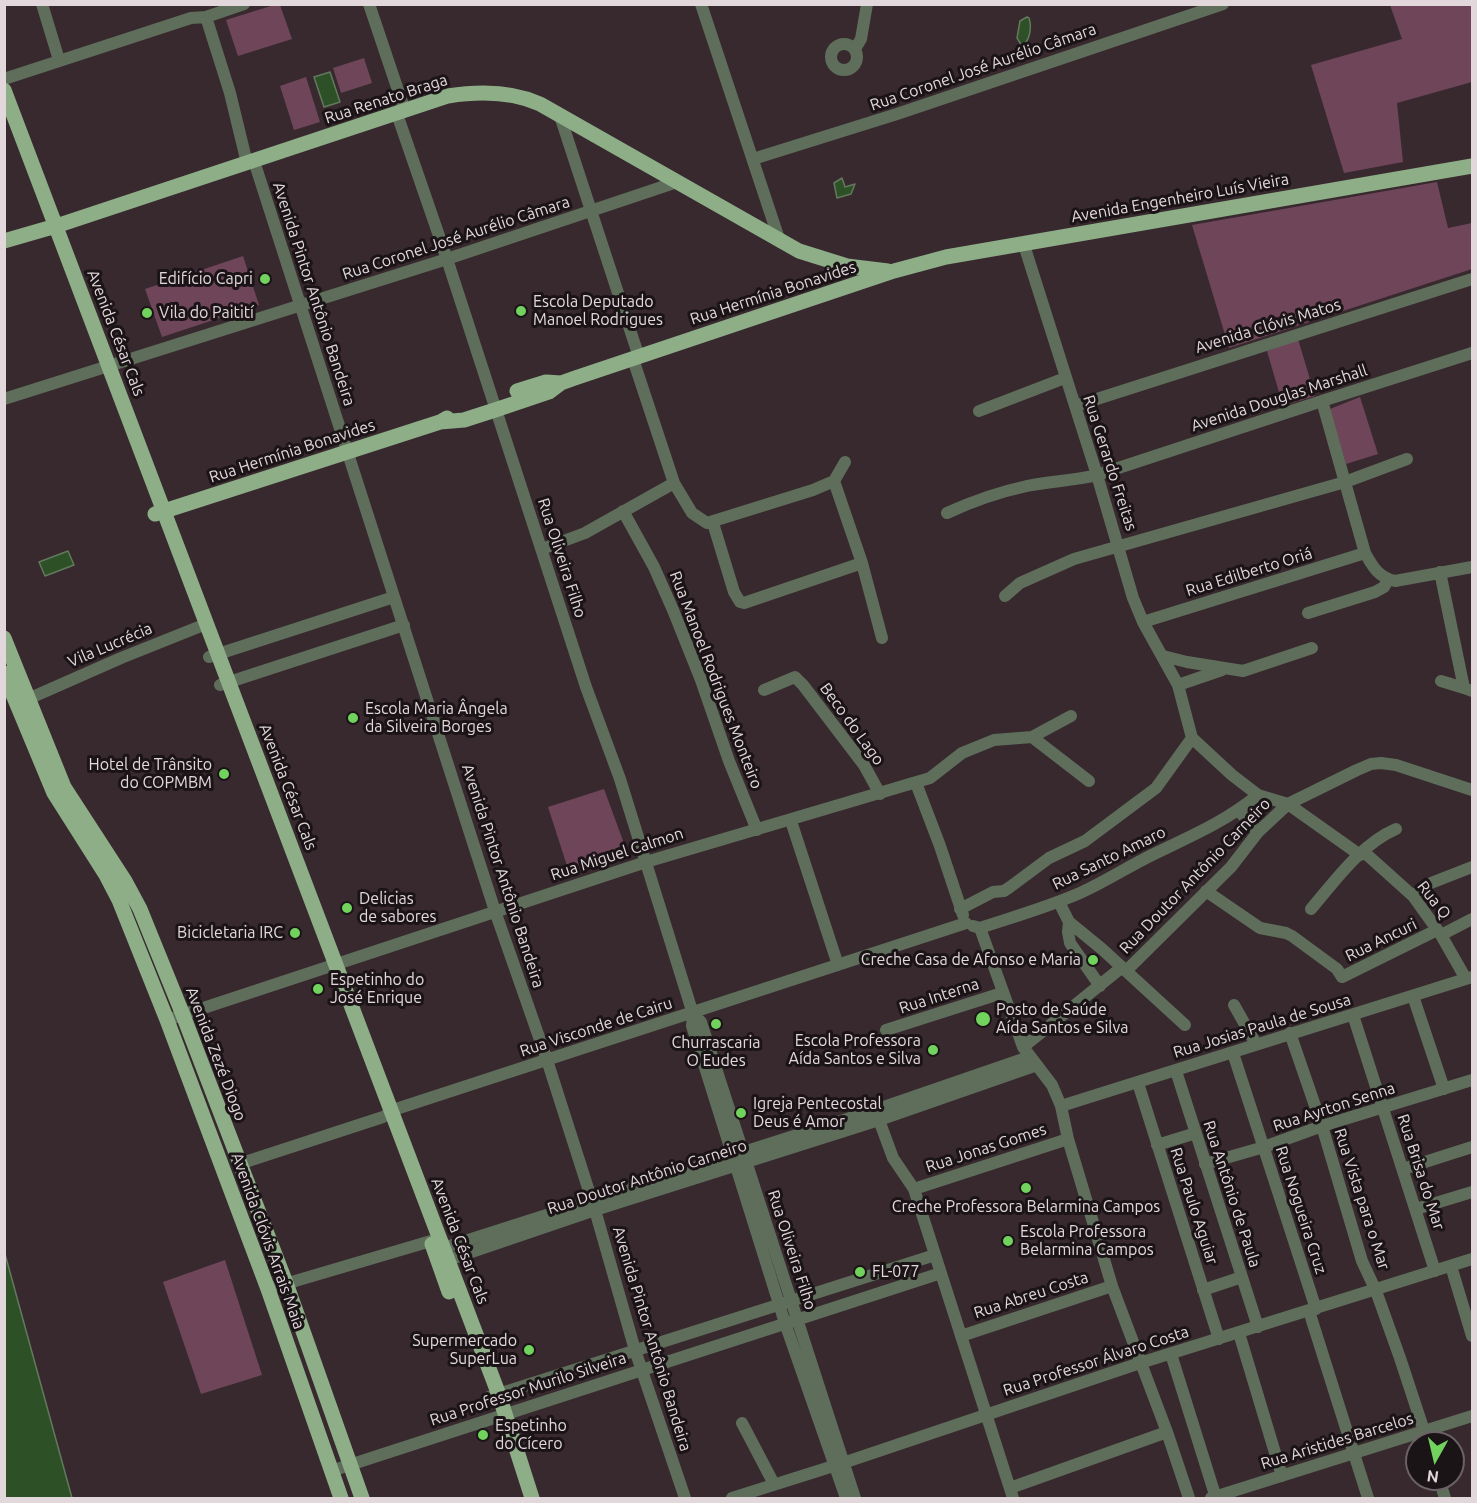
<!DOCTYPE html>
<html>
<head>
<meta charset="utf-8">
<style>
	body { margin:0 }
	#map { position:relative; width:1477px; height:1503px; overflow:hidden; background:#38292f; font-family:Ubuntu,sans-serif }
	canvas { display:block }
	.frame { position:absolute; inset:0; border:6px solid #e2d8dc; pointer-events:none }
	.north { position:absolute; left:1405px; top:1431px; width:60px; height:60px; box-sizing:border-box; background:#1b1417; border:2px solid #6b6266; border-radius:50%; rotate:188deg; font-size:16px; font-weight:700; line-height:24px; text-align:center; color:#e2d8dc }
	.north::after { content:''; display:block; margin:auto; width:21px; height:27px; background:#71d25e; clip-path:polygon(50% 0,100% 100%,50% 72%,0 100%) }
</style>
</head>
<body>
<div id="map">
<canvas width="1477" height="1503"></canvas>
<div class="frame"></div>
<div class="north">N</div>
</div>
<script>
const context = document.querySelector('canvas').getContext('2d');
context.lineJoin = 'round';
function fillPath(path, color) { context.fillStyle = color; context.fill(path, 'evenodd'); }
function trace(path, color, width, dash) { context.strokeStyle = color; context.lineWidth = width; context.lineCap = dash ? 'butt' : 'round'; context.setLineDash(dash || []); context.stroke(path); }
function write(font, color, halo, rows, align = 'center') {
  context.font = font + ' Ubuntu,sans-serif'; context.lineWidth = 6; context.setLineDash([]); context.textBaseline = 'middle'; context.strokeStyle = halo; context.fillStyle = color; for (const [text, x, y, turn = 0] of rows) {
    context.save(); context.translate(x, y); context.rotate((+turn || 0) * Math.PI / 180); context.textAlign = isNaN(turn) ? turn : align; if (halo) context.strokeText(text, 0, 0); context.fillText(text, 0, 0); context.restore();
  }
}
const green = new Path2D(`
	M274,5H280L292,39L238,56L226,20Z
	M1390,5H1472V82L1397,103L1403,162L1344,173L1311,65L1402,39Z
	M364,58L372,83L341,93L333,68Z
	M306,77L320,122L294,130L280,86Z
	M1437,182L1448,228L1472,223V269L1229,348L1192,225Z
	M243,256L259,305L162,337L145,289Z
	M1298,339L1315,396L1283,406L1267,351Z
	M1360,397L1378,454L1346,464L1330,409Z
	M604,789L629,857L570,875L548,807Z
	M225,1260L262,1375L201,1394L163,1282Z`);
const water = new Path2D(`
	M1027,17L1029,18C1032,27 1030,41 1022,46L1017,38L1020,21Z
	M330,72L340,102L324,107L314,77Z
	M842,178L845,187L855,184L851,194L837,198L834,183Z
	M68,551L74,565L45,576L39,562Z
	M5,1254L72,1498H5Z`);
const minor = new Path2D(`
	M42,4L59,60
	M369,4L405,111
	M701,4L780,242
	M206,17L230,93L247,163
	M831 57a13 13 0 1 1 26 0a13 13 0 1 1-26 0Z
	M855,49L861,39L867,4
	M4,79L191,18L206,17L244,4
	M397,114L447,259L586,687L620,779L693,1014L692,1026L785,1323L846,1498
	M560,116L639,357
	M753,159L897,114L1223,4
	M254,161L495,911L547,1060L595,1210L635,1350L685,1498
	M1024,245L1097,475L1133,598L1143,622L1178,685L1192,738L1232,775L1258,795L1288,804L1360,855
	M633,359L674,483L692,513L707,523L813,490L834,481L845,462
	M4,399L447,259L677,182
	M1322,401L1365,553C1373,567 1378,577 1395,581L1472,567
	M1075,406L1472,279
	M979,411L1065,378
	M834,481L862,563L882,638
	M623,511L654,567L673,610L701,680L729,761L757,830
	M947,513C973,501 999,492 1027,486C1050,481 1074,481 1097,475L1322,401L1472,353
	M713,523L734,592L740,602L744,603L862,563
	M542,549L585,533L674,483
	M1440,572L1464,688L1472,691
	M1005,596L1020,583L1074,559L1345,482L1407,459
	M1308,613L1375,592L1384,587L1388,580
	M1143,622L1365,553
	M1163,656L1187,662L1243,671L1312,648
	M209,657L394,597
	M1441,681L1464,688
	M220,685L404,625
	M1178,685L1222,670
	M764,690L795,677L803,685L864,765L880,794
	M28,699L121,658L206,624
	M1032,737L1089,781
	M916,783L940,846L963,915
	M1238,810L1258,832
	M791,821L838,965
	M1364,852L1413,896L1441,935L1466,979
	M1206,891L1260,928L1286,933L1292,936L1337,969L1342,977L1437,930
	M1413,896L1431,883L1472,867
	M1059,902L1069,922L1068,932L1070,943L1100,986
	M960,909L993,892L1004,891L1010,887L1049,858L1085,841L1156,788L1192,738
	M1311,909C1335,881 1361,844 1396,829
	M1069,922L1102,949L1185,1025
	M973,926L980,928C1013,917 1048,907 1080,893C1105,882 1129,866 1154,854C1193,835 1223,823 1258,795
	M980,928L1023,1047L1052,1085L1061,1106L1068,1139L1112,1286L1167,1432L1189,1498
	M1441,935L1472,919
	M1126,971L1231,867L1258,832L1288,804L1357,770L1371,764L1381,763L1396,765L1472,790
	M1413,996L1444,1089
	M1234,1005L1256,1044
	M693,1014L701,1022L855,1498
	M1353,1015L1435,1271
	M167,1020L646,862L930,778L962,753L994,740L1032,737L1071,716
	M886,1030L1002,993
	M1290,1033L1322,1126L1362,1261L1376,1291L1400,1358L1428,1443
	M1023,1047L1121,968
	M1233,1053L1316,1309
	M1176,1071L1258,1327
	M1138,1083L1219,1339
	M1061,1106L1472,977
	M874,1114L879,1120L893,1158L914,1189L1013,1498
	M1157,1145L1196,1133
	M239,1164L383,1117L396,1109L966,923
	M1205,1164L1264,1147L1322,1126L1472,1080
	M1403,1169L1472,1147
	M914,1189L1068,1139
	M1416,1209L1472,1192
	M437,1250L872,1111L1029,1057
	M439,1263L595,1210L879,1120L1037,1065
	M1451,1266L1472,1336
	M268,1289L431,1241
	M1203,1290L1242,1277
	M1309,1311L1368,1498
	M1239,1333L1282,1476
	M961,1336L1112,1286
	M1171,1354L1216,1498
	M489,1397L935,1255
	M742,1423L774,1484
	M331,1471L941,1273
	M1439,1479L1445,1498
	M1010,1488L1167,1432
	M732,1498L843,1463L1140,1363L1472,1259
	M1211,1498L1472,1416`);
const major = new Path2D(`
	M4,90L499,1395L532,1498
	M4,241L56,226L448,96C480,91 511,91 540,104L799,251L847,266L888,271
	M517,391L546,382L561,383
	M440,422L464,420L495,410L549,392L561,383L575,378L894,271L946,257L1472,166
	M155,514L440,422L447,418
	M4,638L64,787L125,881L140,909L183,1015L286,1283L362,1498
	M4,673L54,793L106,875L119,900L167,1020L268,1289L341,1498
	M432,1244L449,1292`);
const markers = [
	[265,279,6,"#71d25e"],
	[521,311,6,"#71d25e"],
	[147,313,6,"#71d25e"],
	[353,718,6,"#71d25e"],
	[224,774,6,"#71d25e"],
	[347,908,6,"#71d25e"],
	[295,933,6,"#71d25e"],
	[1093,960,6,"#71d25e"],
	[318,989,6,"#71d25e"],
	[983,1019,8,"#71d25e"],
	[716,1024,6,"#71d25e"],
	[933,1050,6,"#71d25e"],
	[741,1113,6,"#71d25e"],
	[1026,1188,6,"#71d25e"],
	[1008,1241,6,"#71d25e"],
	[860,1272,6,"#71d25e"],
	[529,1350,6,"#71d25e"],
	[483,1435,6,"#71d25e"]
];
const streetNames = [
	["Rua Coronel José Aurélio Câmara",983,67,-19],
	["Rua Renato Braga",386,99,-18],
	["Avenida Engenheiro Luís Vieira",1180,198,-10],
	["Rua Coronel José Aurélio Câmara",456,238,-18],
	["Rua Hermínia Bonavides",773,293,-18],
	["Avenida Pintor Antônio Bandeira",314,294,72],
	["Avenida Clóvis Matos",1268,326,-17],
	["Avenida César Cals",116,333,69],
	["Avenida Douglas Marshall",1279,398,-18],
	["Rua Hermínia Bonavides",292,451,-18],
	["Rua Gerardo Freitas",1110,463,72],
	["Rua Oliveira Filho",562,558,72],
	["Rua Edilberto Oriá",1249,572,-17],
	["Vila Lucrécia",110,645,-23],
	["Rua Manoel Rodrigues Monteiro",716,680,69],
	["Beco do Lago",852,724,54],
	["Avenida César Cals",288,787,69],
	["Rua Miguel Calmon",617,854,-18],
	["Rua Santo Amaro",1109,858,-26],
	["Avenida Pintor Antônio Bandeira",503,876,72],
	["Rua Doutor Antônio Carneiro",1195,876,-46],
	["Rua Q",1434,900,52],
	["Rua Ancuri",1381,940,-26],
	["Rua Interna",939,996,-18],
	["Rua Josias Paula de Sousa",1262,1026,-17],
	["Rua Visconde de Cairu",596,1027,-18],
	["Avenida Zezé Diogo",216,1054,69],
	["Rua Ayrton Senna",1334,1107,-18],
	["Rua Jonas Gomes",986,1148,-18],
	["Rua Brisa do Mar",1421,1172,72],
	["Rua Doutor Antônio Carneiro",647,1177,-18],
	["Rua Antônio de Paula",1232,1194,72],
	["Rua Vista para o Mar",1362,1199,72],
	["Rua Paulo Aguiar",1194,1206,72],
	["Rua Nogueira Cruz",1301,1210,72],
	["Avenida Clóvis Arrais Maia",268,1241,70],
	["Avenida César Cals",460,1241,69],
	["Rua Oliveira Filho",792,1250,72],
	["Rua Abreu Costa",1031,1295,-18],
	["Avenida Pintor Antônio Bandeira",652,1339,73],
	["Rua Professor Álvaro Costa",1096,1361,-18],
	["Rua Professor Murilo Silveira",528,1389,-18],
	["Rua Aristides Barcelos",1337,1441,-17]
];
const poiNames = [
	["Edifício Capri",253,279,"right"],
	["Escola Deputado",533,302],
	["Manoel Rodrigues",533,320],
	["Vila do Paitití",159,313],
	["Escola Maria Ângela",365,709],
	["da Silveira Borges",365,727],
	["Hotel de Trânsito",212,765,"right"],
	["do COPMBM",212,783,"right"],
	["Delicias",359,899],
	["de sabores",359,917],
	["Bicicletaria IRC",283,933,"right"],
	["Creche Casa de Afonso e Maria",1081,960,"right"],
	["Espetinho do",330,980],
	["José Enrique",330,998],
	["Posto de Saúde",996,1010],
	["Aída Santos e Silva",996,1028],
	["Escola Professora",921,1041,"right"],
	["Aída Santos e Silva",921,1059,"right"],
	["Churrascaria",716,1043,"center"],
	["O Eudes",716,1061,"center"],
	["Igreja Pentecostal",753,1104],
	["Deus é Amor",753,1122],
	["Creche Professora Belarmina Campos",1026,1207,"center"],
	["Escola Professora",1020,1232],
	["Belarmina Campos",1020,1250],
	["FL-077",872,1272],
	["Supermercado",517,1341,"right"],
	["SuperLua",517,1359,"right"],
	["Espetinho",495,1426],
	["do Cícero",495,1444]
];
fillPath(green, '#6f4659');
fillPath(water, '#2d5027');
trace(water, '#63795d', 1.5);
trace(minor, '#5e6e5b', 12);
trace(major, '#8dae87', 15);
for (const [x, y, r, color] of markers) { const dot = new Path2D(); dot.arc(x, y, r, 0, 2 * Math.PI); context.fillStyle = color; context.fill(dot); trace(dot, '#1b1417', 2); }
write('16px', '#e2d8dc', '#1b1417', streetNames);
write('16px', '#e2d8dc', '#1b1417', poiNames, 'left');
</script>
</body>
</html>
